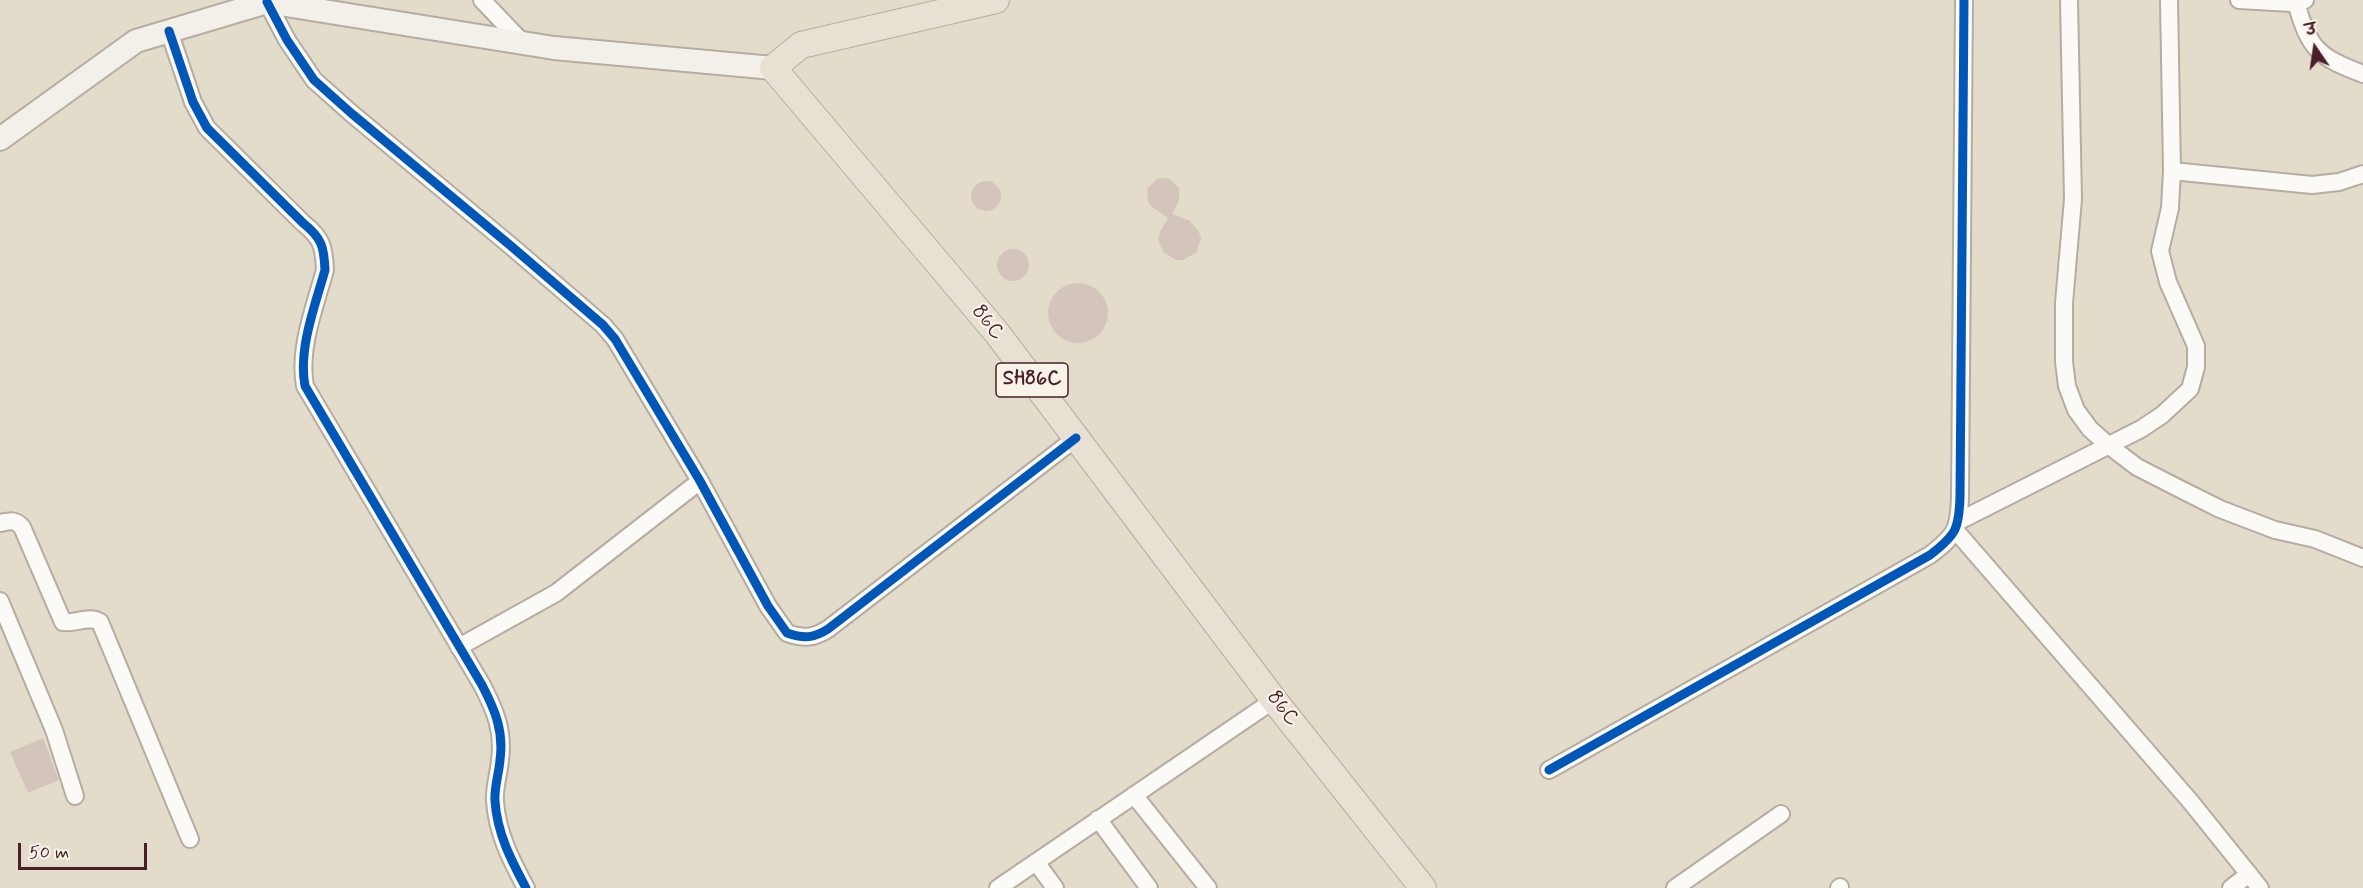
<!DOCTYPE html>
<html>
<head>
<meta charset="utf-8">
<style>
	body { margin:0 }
	#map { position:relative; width:2363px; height:888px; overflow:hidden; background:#e4dcca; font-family:Mynerve,"Playpen Sans Deva",sans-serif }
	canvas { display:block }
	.north { position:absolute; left:2285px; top:18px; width:60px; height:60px; -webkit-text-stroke:4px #f7f3e8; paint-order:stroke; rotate:347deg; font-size:16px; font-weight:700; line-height:24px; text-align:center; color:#4a1f2b }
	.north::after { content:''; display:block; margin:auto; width:21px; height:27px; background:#4a1f2b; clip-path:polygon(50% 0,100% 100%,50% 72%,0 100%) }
	.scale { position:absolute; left:18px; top:843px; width:129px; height:27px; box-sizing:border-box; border:3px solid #4a1f2b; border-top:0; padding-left:8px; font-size:18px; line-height:21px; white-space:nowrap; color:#4a1f2b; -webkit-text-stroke:4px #f7f3e8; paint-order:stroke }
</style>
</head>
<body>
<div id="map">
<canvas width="2363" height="888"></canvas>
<div class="north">उ</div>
<div class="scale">50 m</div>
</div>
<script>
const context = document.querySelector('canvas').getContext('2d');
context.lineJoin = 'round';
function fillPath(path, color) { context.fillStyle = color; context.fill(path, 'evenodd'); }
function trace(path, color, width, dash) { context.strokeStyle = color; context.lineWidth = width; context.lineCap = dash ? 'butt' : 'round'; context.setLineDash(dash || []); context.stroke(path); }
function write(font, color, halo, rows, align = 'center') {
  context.font = font + ' Mynerve,sans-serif'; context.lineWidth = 4.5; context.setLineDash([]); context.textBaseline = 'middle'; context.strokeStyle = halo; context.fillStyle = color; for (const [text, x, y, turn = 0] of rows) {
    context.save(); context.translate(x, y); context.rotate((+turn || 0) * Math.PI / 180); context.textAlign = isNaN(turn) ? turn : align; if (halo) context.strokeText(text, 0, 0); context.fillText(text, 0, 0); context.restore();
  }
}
const building = new Path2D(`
	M1163,178L1170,179L1179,188V201L1172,214L1190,221L1199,232L1201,239L1196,253L1183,260H1176L1163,252L1158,239L1160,232L1168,218L1152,207L1148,202L1147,189L1157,179Z
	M971 196a15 15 0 1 1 30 0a15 15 0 1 1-30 0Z
	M997 265a16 16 0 1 1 32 0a16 16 0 1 1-32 0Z
	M1048 313a30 30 0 1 1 60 0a30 30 0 1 1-60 0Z
	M43,738L59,780L28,793L10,752Z`);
const street = new Path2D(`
	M482,0L523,43
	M2069,0L2073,199L2064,303V362L2067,386L2076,410L2090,429L2108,445L2137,467L2180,489L2220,509L2275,530L2315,539L2363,558
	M2239,0L2291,3L2305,0
	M267,2L287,40L314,80L351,113L511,246L603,325L615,339L700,481L768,606L787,633C804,639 814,638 828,629L1076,438
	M2296,2C2309,49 2318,57 2363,74
	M169,31L193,102L207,128L303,223C322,238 324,247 325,270C315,306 298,349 305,386L482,685C495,710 504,731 500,760C499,774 494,787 495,801C497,833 511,860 526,888
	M2172,171L2312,185L2339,182L2363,174
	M1959,521L2141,429L2162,415L2190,389L2196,367V346L2168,282L2160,251L2170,208L2172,171L2169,0
	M0,523C9,521 15,519 22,527L63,622C75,624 89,615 100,622L190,839
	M1956,531L2190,801L2260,888
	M0,601L54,730L75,796
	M459,647L556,593L700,481
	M1549,770L1930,555C1956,535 1959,529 1960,497L1964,0
	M1134,795L1208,888
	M1098,819L1149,888
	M1036,862L1055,888
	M998,888L1274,700
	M1675,888L1781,814
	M1839,888L1840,887
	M2231,888L2249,874`);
const secondary = new Path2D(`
	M0,139L136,41L267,2L554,48L773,68`);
const primary = new Path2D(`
	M996,0L801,45L773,68L997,333L1274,700L1423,888`);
const cycleway = new Path2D(`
	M267,2L287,40L314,80L351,113L511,246L603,325L615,339L700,481L768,606L787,633C804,639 814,638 828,629L1076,438
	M169,31L193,102L207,128L303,223C322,238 324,247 325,270C315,306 298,349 305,386L482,685C495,710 504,731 500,760C499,774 494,787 495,801C497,833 511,860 526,888
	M1549,770L1930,555C1956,535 1959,529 1960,497L1964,0`);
const shields = [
	[1032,380,72]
];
const shieldNames = [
	["SH86C",1032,380]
];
const streetNames = [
	["86C",987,323,51],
	["86C",1282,709,52]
];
fillPath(building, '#d4c5bc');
trace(street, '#b5aca2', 20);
trace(secondary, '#b5aca2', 26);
trace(primary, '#b5aca2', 28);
trace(street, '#fbfaf7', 16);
trace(secondary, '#f3f0e9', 22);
trace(primary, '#e7e0d3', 26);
trace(cycleway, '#0057b8', 9);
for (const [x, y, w] of shields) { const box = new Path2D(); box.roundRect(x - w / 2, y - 17, w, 34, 4.5); context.fillStyle = '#f7f3e8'; context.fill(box); trace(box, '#4a1f2b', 1.5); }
write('bold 20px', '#4a1f2b', null, shieldNames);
write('21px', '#4a1f2b', '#f7f3e8', streetNames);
</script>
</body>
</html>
